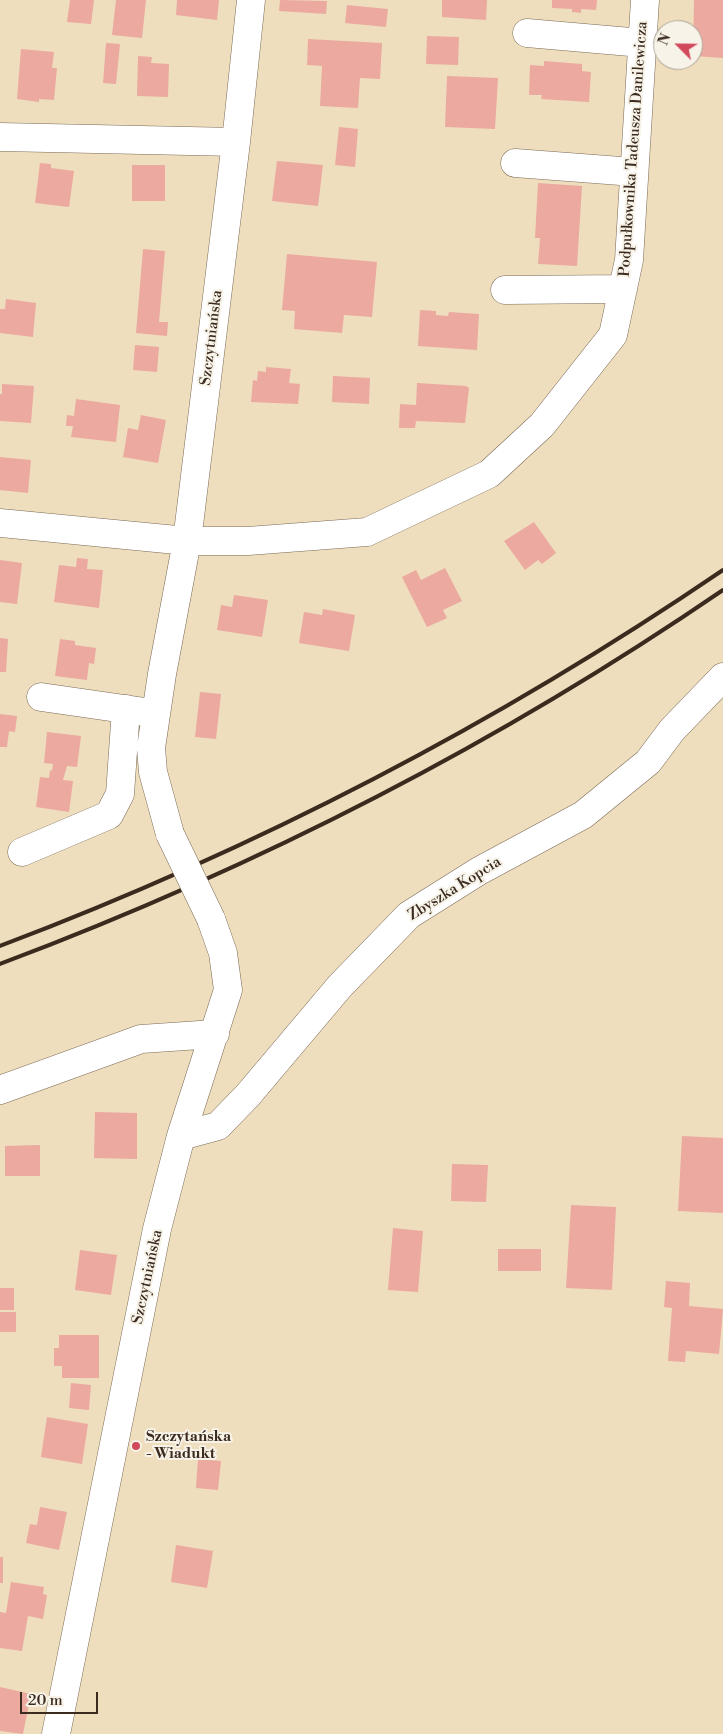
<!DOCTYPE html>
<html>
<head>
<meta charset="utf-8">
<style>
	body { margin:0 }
	#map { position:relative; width:723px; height:1734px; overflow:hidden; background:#efdebd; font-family:"Libre Bodoni",serif }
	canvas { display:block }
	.north { position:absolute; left:653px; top:20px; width:50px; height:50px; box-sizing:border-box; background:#f7f3e8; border:1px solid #aca397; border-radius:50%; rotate:293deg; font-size:14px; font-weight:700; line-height:20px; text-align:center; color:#3b2a1e }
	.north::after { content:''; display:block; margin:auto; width:18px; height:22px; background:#d1495b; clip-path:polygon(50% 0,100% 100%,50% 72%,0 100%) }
	.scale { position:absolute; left:20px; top:1692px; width:78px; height:22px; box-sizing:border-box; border:2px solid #3b2a1e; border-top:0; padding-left:6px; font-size:15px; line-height:18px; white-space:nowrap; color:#3b2a1e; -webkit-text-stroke:4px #f7f3e8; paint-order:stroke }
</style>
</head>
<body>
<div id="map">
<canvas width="723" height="1734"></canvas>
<div class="north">N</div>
<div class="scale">20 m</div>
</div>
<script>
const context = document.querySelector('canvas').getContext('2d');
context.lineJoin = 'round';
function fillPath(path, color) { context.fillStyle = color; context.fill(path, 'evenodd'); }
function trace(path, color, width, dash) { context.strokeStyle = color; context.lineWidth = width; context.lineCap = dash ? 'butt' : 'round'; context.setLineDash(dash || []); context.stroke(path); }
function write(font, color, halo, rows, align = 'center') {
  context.font = font + ' "Libre Bodoni",serif'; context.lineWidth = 4; context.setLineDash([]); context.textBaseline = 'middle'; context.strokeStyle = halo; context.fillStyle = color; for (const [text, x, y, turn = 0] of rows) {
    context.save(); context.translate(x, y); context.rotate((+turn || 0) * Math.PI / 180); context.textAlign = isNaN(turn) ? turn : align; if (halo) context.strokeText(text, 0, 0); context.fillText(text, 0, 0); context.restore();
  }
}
const building = new Path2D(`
	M70,0H94L91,24L67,22Z
	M116,0H146L142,38L112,35Z
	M177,0H219L217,20L176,15Z
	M280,0L327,1L326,14L279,11Z
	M442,0H487L486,20L442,17Z
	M552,0H597L596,10L581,9V13L572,12V9L552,8Z
	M694,0H723V58L693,56Z
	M347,5L388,9L386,27L345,23Z
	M427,36L459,37L458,65L426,64Z
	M308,39L382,43L380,79L360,78L358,108L320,106L322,66L307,65Z
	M106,43L120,44L116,84L103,83Z
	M21,49L54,52L52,68H57L54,100L39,99V102L17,99Z
	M138,56L152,57L151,63L169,64L168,97L137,96Z
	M544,61L582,64V71L591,72L589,102L541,99L542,95H529L530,65L544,66Z
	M447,76L498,78L495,129L445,127Z
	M339,127L358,129L355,167L335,165Z
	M277,161L323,165L318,206L272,201Z
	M40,163L51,164V168L74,171L69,207L35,203Z
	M132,165H165V201H132Z
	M538,183L582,186L577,266L538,264L540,238H535Z
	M143,249L165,251L159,322H168L167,336L136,333Z
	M287,254L377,262L372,317L344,315L342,333L294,329L295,311L282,310Z
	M6,299L36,303L33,337L0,333V309H5Z
	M420,310L436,311V315L448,316L449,312L479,314L477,350L418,346Z
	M135,345L159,347L157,372L133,370Z
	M266,367L291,369L289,383L300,384L298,404L251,402L253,380L257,381L258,371L266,372Z
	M333,376L370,378L369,404L332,402Z
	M417,383L466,386L469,388L465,423L416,421L415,428H399L400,404L416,405Z
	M2,384L34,386L31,423L0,421V394H2Z
	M76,399L120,405L116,442L71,437L73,426H66L67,415L74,416Z
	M141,415L166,420L158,463L123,457L128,428L138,430Z
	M0,457L31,460L28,493L0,490Z
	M534,522L556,553L542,564L538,560L525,570L504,541Z
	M77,558L88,559L87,569L103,570L99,608L54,602L59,565L76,567Z
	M0,560L22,563L17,604L0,602Z
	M445,568L462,601L443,610L447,618L427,627L402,577L416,570L421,580Z
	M234,595L268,600L262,637L217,630L221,605L232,607Z
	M323,609L355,615L349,651L299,643L304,612L322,615Z
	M0,638L8,639L6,672H0Z
	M60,639L75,641V645L96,648L94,664L89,663L87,680L55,676Z
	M200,692L221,694L216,739L195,737Z
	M0,714L17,716L15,732L9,731L7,747H0Z
	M47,732L81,736L77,767L67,766L63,780L73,781L69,812L36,807L40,777L49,778L50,770L52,771L53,764L44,763Z
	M95,1112L137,1113V1159L94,1158Z
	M682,1136L723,1138V1213L678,1211Z
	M40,1145V1176H5V1146Z
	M452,1164L488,1165L486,1202L451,1201Z
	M571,1205L616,1207L612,1290L566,1288Z
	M393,1228L423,1231L418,1292L388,1290Z
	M498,1249H541V1271H498Z
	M80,1250L117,1255L111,1295L75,1290Z
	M666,1281L690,1283L689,1306L723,1309L719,1354L686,1351L685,1362L668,1361L672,1308L664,1307Z
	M0,1288H14V1310H0Z
	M0,1312H16V1332H0Z
	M59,1335H99V1378H62V1366H54V1348H59Z
	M71,1383L91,1385L89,1410L69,1408Z
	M47,1417L88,1424L82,1464L41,1457Z
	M198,1459L221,1461L218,1490L196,1488Z
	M40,1507L67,1512L59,1550L26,1543L30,1524L37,1525Z
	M176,1545L213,1551L207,1588L171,1582Z
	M0,1557H3V1583H0Z
	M11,1582L44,1587L43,1594L47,1595L43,1619L28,1616L22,1651L0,1648V1612L6,1613Z
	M0,1687L31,1694L23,1734L0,1731Z`);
const minor = new Path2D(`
	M527,33L642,43
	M0,137L236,142
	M515,163L634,172
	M505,290L623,289
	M0,523L187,541H248L367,532L489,474L542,425L613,335L629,260L645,0
	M41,697L145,712
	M170,834L153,772L151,748L162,674L187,541L236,142L251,0
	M22,852L109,815L120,794L126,709
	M0,1090L141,1039L215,1034
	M181,1136L218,1126L248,1095L340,986L409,915L479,871L583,815L648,762L672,730L723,677
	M56,1734L157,1229L181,1136L228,990L223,953L211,919`);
const rail = new Path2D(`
	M0,946C256,849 497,724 723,570
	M0,964C255,868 498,744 723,590`);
const minorBridge = new Path2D(`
	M170,834L211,919`);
const markers = [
	[136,1446,5,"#d1495b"]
];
const streetNames = [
	["Podpułkownika Tadeusza Danilewicza",634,149,-86],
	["Szczytniańska",212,338,-83],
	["Zbyszka Kopcia",455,889,-32],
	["Szczytniańska",148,1277,-78]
];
const poiNames = [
	["Szczytańska",146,1437],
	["- Wiadukt",146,1454]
];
fillPath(building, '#eba9a0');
trace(minor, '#7a6956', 29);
trace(minor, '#fff', 28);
trace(rail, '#3b2a1e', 4);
trace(minorBridge, '#7a6956', 29, []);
trace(minorBridge, '#fff', 28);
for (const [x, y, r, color] of markers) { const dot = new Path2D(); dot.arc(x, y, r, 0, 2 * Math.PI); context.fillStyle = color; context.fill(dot); trace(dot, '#f7f3e8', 2); }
write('15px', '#3b2a1e', '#f7f3e8', streetNames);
write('bold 15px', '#3b2a1e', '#f7f3e8', poiNames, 'left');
</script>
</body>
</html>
